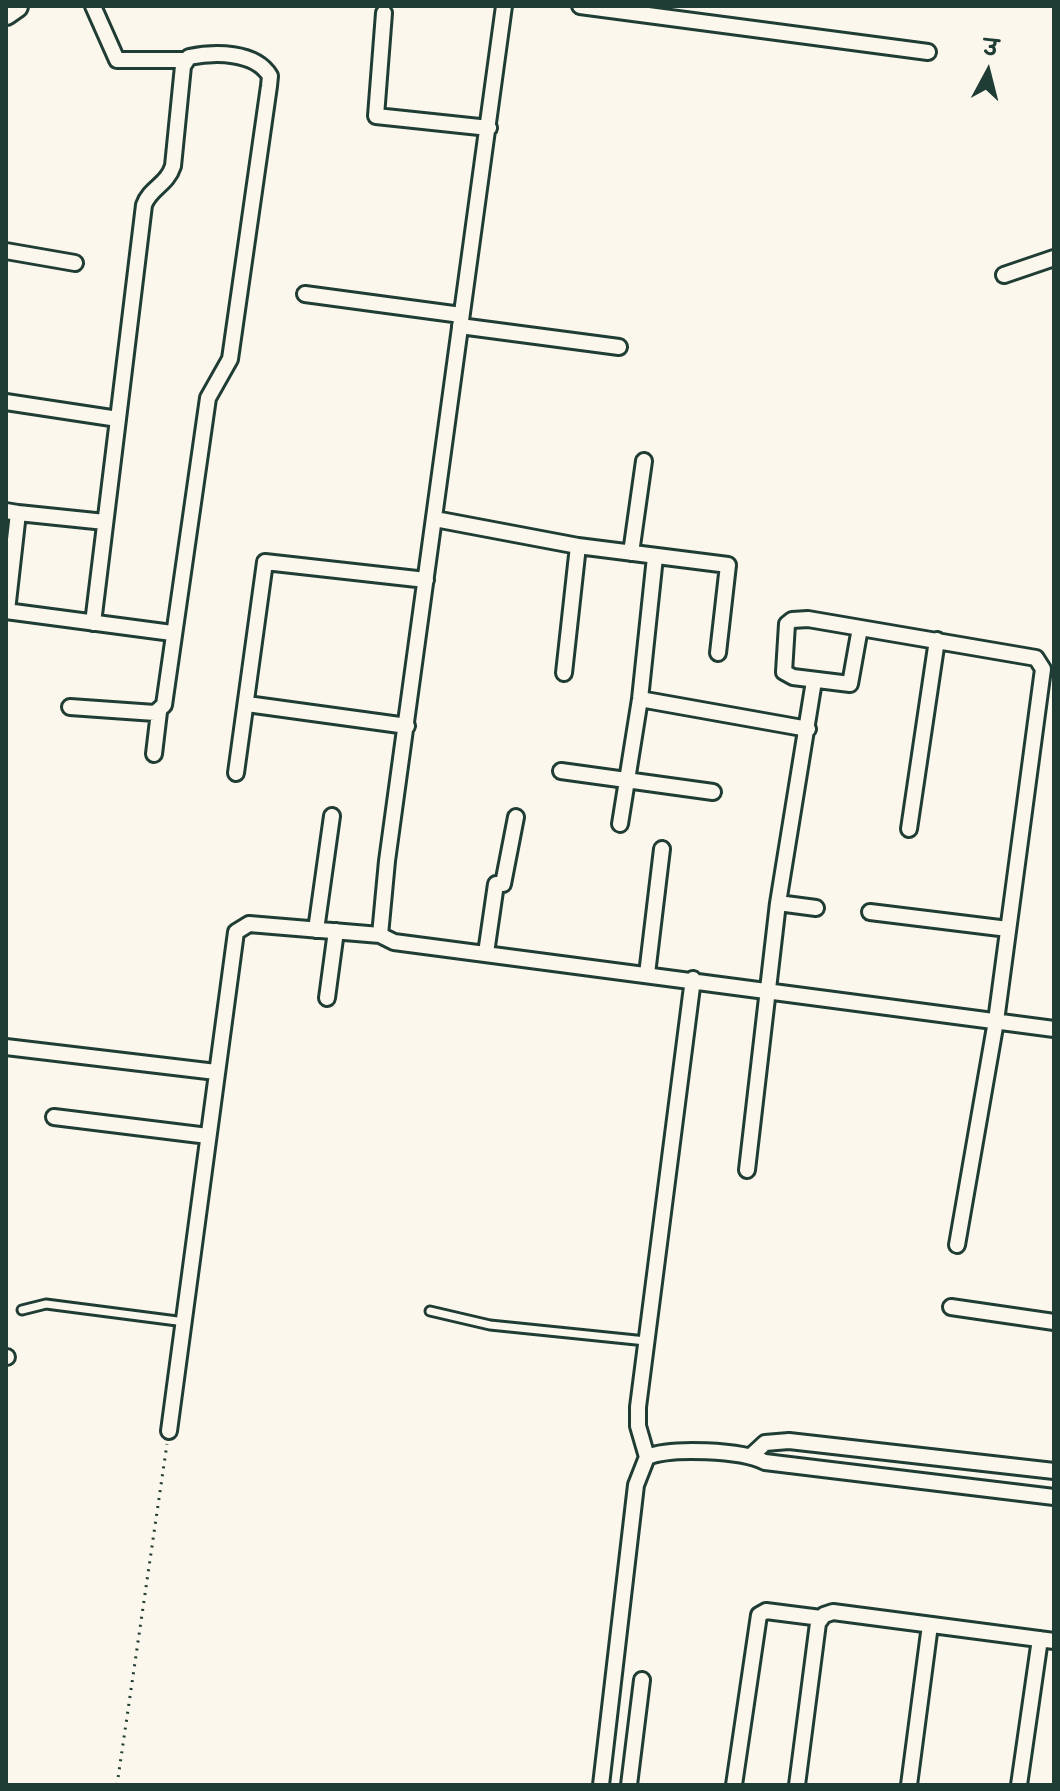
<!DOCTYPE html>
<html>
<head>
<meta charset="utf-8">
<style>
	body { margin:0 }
	#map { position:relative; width:1060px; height:1791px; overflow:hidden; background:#fbf7ec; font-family:Caveat,"Playpen Sans Deva",sans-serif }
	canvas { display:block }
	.frame { position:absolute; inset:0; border:8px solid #1f3d34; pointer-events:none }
	.north { position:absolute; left:948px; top:32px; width:80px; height:80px; -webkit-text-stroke:6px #fbf7ec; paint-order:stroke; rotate:7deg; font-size:22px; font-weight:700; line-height:32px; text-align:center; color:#1f3d34 }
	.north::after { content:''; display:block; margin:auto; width:28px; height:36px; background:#1f3d34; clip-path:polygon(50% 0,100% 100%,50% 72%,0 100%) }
</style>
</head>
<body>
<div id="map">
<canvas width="1060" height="1791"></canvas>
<div class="frame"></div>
<div class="north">उ</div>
</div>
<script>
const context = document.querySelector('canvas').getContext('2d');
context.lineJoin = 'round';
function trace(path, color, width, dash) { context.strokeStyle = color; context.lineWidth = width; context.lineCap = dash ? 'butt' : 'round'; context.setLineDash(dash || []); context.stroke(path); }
const path = new Path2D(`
	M117,1785L167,1444`);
const lane = new Path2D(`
	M22,1310L46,1304L185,1322
	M430,1311L490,1325L646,1341`);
const street = new Path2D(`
	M93,6L117,60H186
	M504,6L387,861L380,935L394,942L1054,1029
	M580,6L928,52
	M384,13L376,116L489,128
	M6,251L75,263
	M1004,275L1054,258
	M305,294L461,315
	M460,326L619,347
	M6,402L118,419L144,205C150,188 167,185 173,166L183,66L189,57C214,52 255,51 270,76L269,86L230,359L208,398L164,705L155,713L70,707
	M6,511L18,513L7,611
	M18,513L105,522
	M435,519L578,546L728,565L718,653
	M631,553L644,461
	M6,611L172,633
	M93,623L118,419
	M860,628L850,684L793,677L784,672L787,624L792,620L808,619L1036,658L1043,669L996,1021L957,1245
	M564,673L578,546
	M640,699L808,729
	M247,704L407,726
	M154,754L159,712
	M561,771L713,792
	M236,773L265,562L426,580
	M620,824L640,699L655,557
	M909,829L937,640
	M778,903L816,908
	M870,912L1008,929
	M316,930L332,816
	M486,953L496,884H503L516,817
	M647,974L662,849
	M327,998L336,931
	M6,1047L216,1072
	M54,1117L208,1136
	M747,1170L778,903L814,681
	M951,1307L1054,1322
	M6,1357H7
	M169,1431L236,932L249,924L380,935
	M752,1455L765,1443L789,1441L1054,1471
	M647,1457L638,1426V1407L693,979
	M601,1785L636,1485L647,1457C671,1447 742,1450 765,1462L1054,1497
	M629,1785L642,1680
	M734,1785L759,1615L766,1611L821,1618
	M797,1785L818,1623L824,1615L833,1612L1054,1641
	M909,1785L930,1625
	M1019,1785L1040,1639`);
const secondary = new Path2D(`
	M6,13L16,6`);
trace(lane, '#1f3d34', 13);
trace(street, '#1f3d34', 20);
trace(secondary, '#1f3d34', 28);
trace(path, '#1f3d34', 3, [2, 6]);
trace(lane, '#fbf7ec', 7);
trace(street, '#fbf7ec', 14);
trace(secondary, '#fbf7ec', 22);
</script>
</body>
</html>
